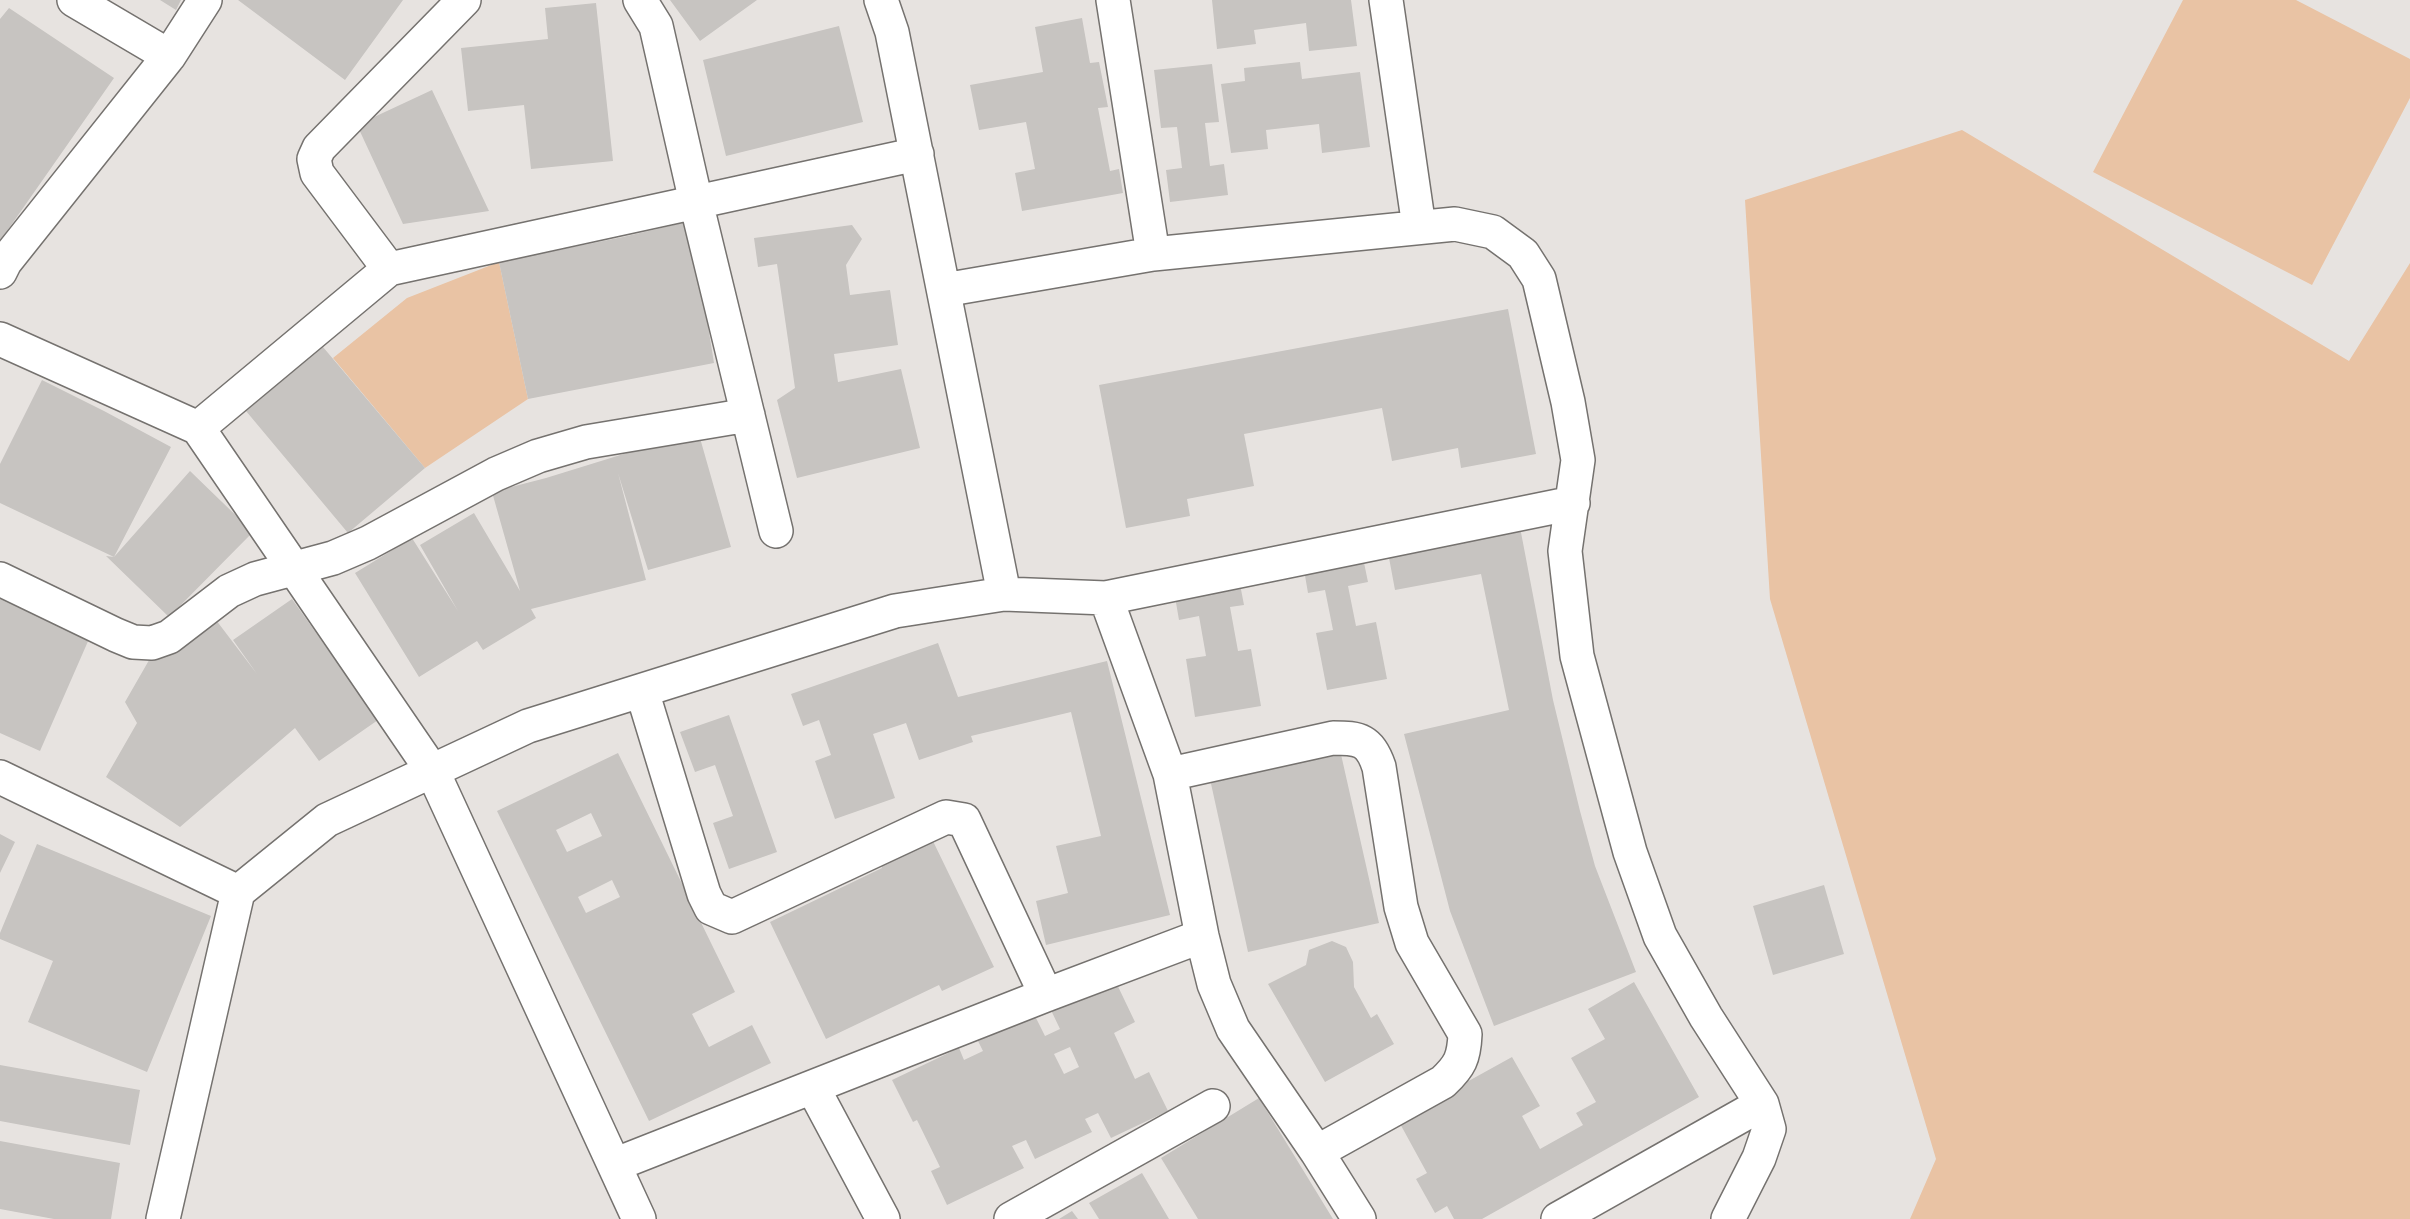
<!DOCTYPE html>
<html>
<head>
<meta charset="utf-8">
<style>
	body { margin:0 }
	canvas { display:block; background:#e7e3e0 }
</style>
</head>
<body>
<canvas width="2410" height="1219"></canvas>
<script>
const context = document.querySelector('canvas').getContext('2d');
context.lineJoin = 'round';
function fillPath(path, color) { context.fillStyle = color; context.fill(path, 'evenodd'); }
function trace(path, color, width, dash) { context.strokeStyle = color; context.lineWidth = width; context.lineCap = dash ? 'butt' : 'round'; context.setLineDash(dash || []); context.stroke(path); }
const green = new Path2D(`
	M2183,0H2296L2410,59V98L2312,285L2093,172Z
	M1962,130L2349,361L2410,263V1219H1910L1936,1159L1770,599L1745,200Z
	M499,262L528,399L425,468L333,358L407,298Z`);
const building = new Path2D(`
	M160,0H181L176,10Z
	M238,0H403L345,80Z
	M670,0H757L700,41Z
	M1212,0H1351L1357,46L1309,51L1306,23L1254,30L1256,44L1217,49Z
	M596,3L613,161L531,169L524,105L468,111L461,48L548,39L545,8Z
	M9,8L114,78L0,241V19Z
	M1082,18L1090,63L1099,62L1108,107L1098,108L1110,171L1119,169L1123,193L1022,211L1015,173L1035,169L1026,122L979,130L970,85L1043,72L1035,27Z
	M839,26L863,122L726,156L703,60Z
	M1300,62L1302,79L1360,72L1370,147L1322,153L1319,124L1266,130L1268,149L1231,153L1221,84L1245,81L1244,68Z
	M1212,64L1219,122L1205,123L1210,166L1224,164L1228,195L1170,202L1166,170L1182,168L1177,127L1161,128L1154,70Z
	M432,90L489,211L403,224L357,125Z
	M691,221L714,363L528,399L499,262L623,237Z
	M852,225L862,239L846,265L850,295L890,290L898,345L834,354L838,382L901,369L920,448L797,478L777,400L795,388L777,264L758,267L754,238Z
	M1508,309L1536,454L1461,468L1458,448L1392,461L1382,408L1244,434L1254,486L1187,499L1190,516L1126,528L1099,385Z
	M323,347L425,468L348,533L246,411Z
	M42,380L104,411L171,447L114,557L190,471L253,532L169,617L106,556L114,557L0,503V464Z
	M698,431L731,547L648,570L618,473L646,580L531,609L536,618L483,650L477,641L419,677L355,573L412,538L458,611L420,545L474,513L520,591L492,492L546,478Z
	M1519,522L1553,700L1580,811L1595,866L1636,972L1494,1026L1450,911L1404,734L1509,710L1481,574L1395,590L1387,547Z
	M1362,553L1368,582L1348,586L1356,626L1376,622L1387,679L1327,690L1316,633L1333,630L1325,590L1308,593L1303,564Z
	M1239,579L1244,605L1230,607L1238,651L1251,649L1261,706L1195,717L1186,659L1206,656L1199,616L1179,620L1174,591Z
	M0,597L89,639L40,751L0,733Z
	M292,599L378,720L319,761L295,728L180,827L106,777L137,723L125,702L152,655L213,616L257,674L233,640Z
	M938,643L958,697L1107,661L1170,915L1046,945L1036,901L1068,893L1056,846L1101,836L1071,712L971,736L973,742L919,760L906,723L873,734L895,798L835,819L815,761L831,755L819,720L803,726L791,694Z
	M729,715L777,852L729,869L713,823L733,816L715,765L695,772L680,732Z
	M1338,741L1379,923L1248,952L1208,770Z
	M618,753L735,992L692,1014L709,1047L752,1025L771,1063L649,1121L497,811ZM591,813L602,836L567,852L556,830ZM612,880L620,897L586,913L578,897Z
	M0,834L15,842L0,873Z
	M931,837L994,967L942,991L939,985L826,1039L770,922L882,868L879,861Z
	M37,844L211,916L147,1072L28,1022L53,961L0,939V933Z
	M1824,885L1844,954L1773,975L1753,906Z
	M1332,941L1346,947L1353,962L1354,987L1371,1018L1377,1014L1394,1044L1325,1082L1268,984L1306,965L1309,950Z
	M1113,976L1135,1022L1114,1033L1135,1079L1149,1072L1168,1111L1111,1138L1098,1113L1085,1119L1092,1132L1035,1159L1026,1140L1012,1146L1024,1168L947,1205L931,1171L940,1167L917,1120L913,1122L892,1080L959,1048L964,1060L983,1051L978,1041L1034,1014L1045,1036L1060,1029L1049,1006ZM1070,1047L1079,1067L1064,1074L1054,1054Z
	M1634,982L1699,1097L1482,1219H1454L1447,1206L1435,1213L1416,1179L1427,1173L1398,1120L1512,1057L1540,1106L1522,1116L1540,1149L1583,1125L1576,1113L1596,1102L1571,1058L1605,1039L1588,1009Z
	M0,1065L140,1090L130,1145L0,1121Z
	M1259,1098L1333,1219H1198L1161,1158Z
	M0,1141L120,1163L111,1219H54L0,1209Z
	M1142,1173L1169,1219H1099L1089,1203Z
	M1072,1211L1078,1219H1059Z`);
const minor = new Path2D(`
	M74,0L169,56
	M640,0L656,26L696,202L776,531
	M881,0L892,32L1004,594
	M1113,0L1153,254
	M1386,0L1419,227
	M389,269L317,173L314,159L319,148L464,0
	M0,272L5,262L169,56L205,0
	M944,290L1153,254L1455,224L1493,232L1523,254L1539,279L1568,402L1578,460L1565,551L1577,656L1630,852L1660,936L1706,1017L1762,1104L1769,1129L1759,1158L1728,1219
	M0,339L198,428L433,772L639,1219
	M198,428L389,269L917,154
	M0,579L116,635L133,642L152,643L169,637L229,591L255,579L333,558L368,543L496,474L538,456L586,442L748,415
	M1106,598L1170,774L1202,936L1214,984L1233,1029L1317,1152L1359,1219
	M642,691L704,894L711,908L732,917L946,817L964,820L1046,995
	M1170,774L1333,738C1360,738 1370,740 1379,767L1401,907L1412,943L1465,1034C1464,1058 1460,1066 1443,1082L1317,1152
	M0,777L238,892
	M813,1088L883,1219
	M614,1165L1046,995L1202,936
	M163,1219L238,892L327,820L528,726L895,611L1004,594L1106,598L1573,503
	M1011,1219L1213,1106
	M1558,1219L1762,1104`);
fillPath(green, '#e9c3a4');
fillPath(building, '#c7c4c1');
trace(minor, '#75726f', 36);
trace(minor, '#fff', 33);
</script>
</body>
</html>
